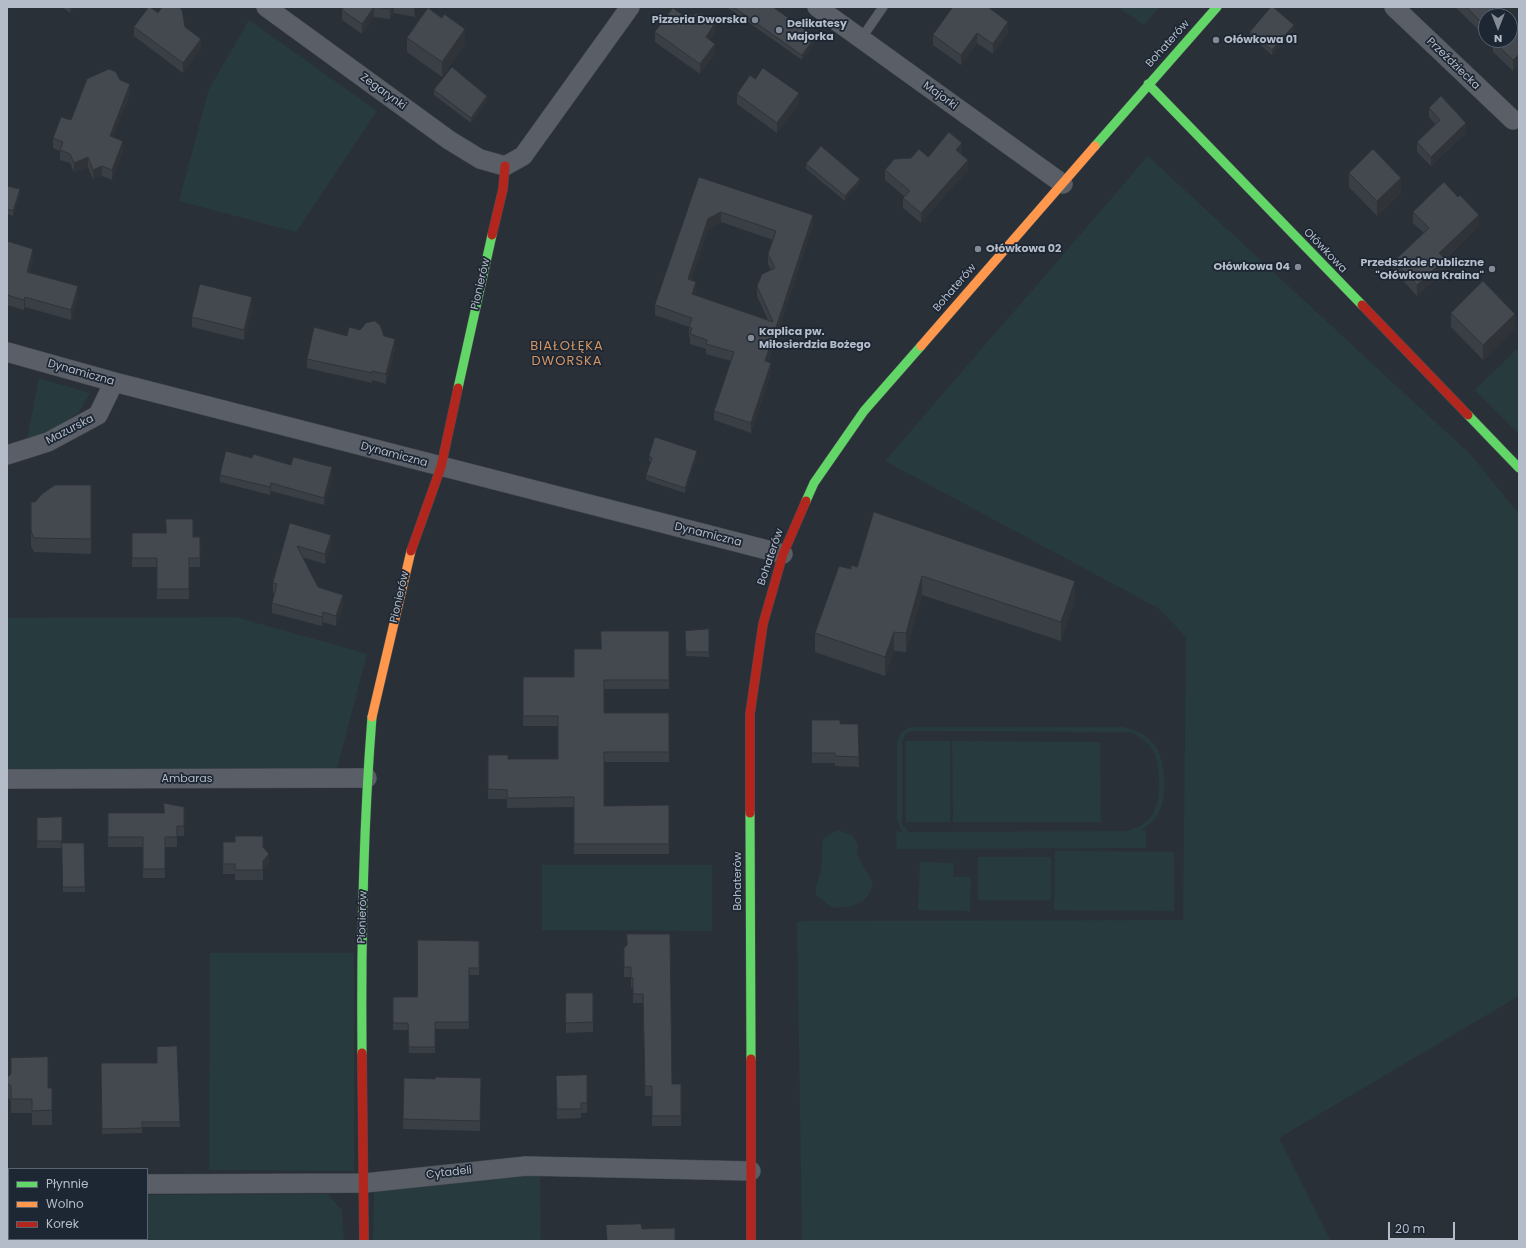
<!DOCTYPE html>
<html>
<head>
<meta charset="utf-8">
<style>
	body { margin:0 }
	#map { position:relative; width:1526px; height:1248px; overflow:hidden; background:#2a3038; font-family:Poppins,sans-serif }
	canvas { display:block }
	.frame { position:absolute; inset:0; border:8px solid #b4bcc9; pointer-events:none }
	.legend { position:absolute; left:8px; top:1168px; width:140px; height:72px; box-sizing:border-box; background:#1d2633; border:1px solid #59626f; margin:0; padding:5px 7px; list-style:none; font-size:12px; color:#b4bcc9 }
	.legend li { display:flex; align-items:center; gap:8px; height:20px }
	.legend b { width:20px; border:1px solid #59626f }
	.north { position:absolute; left:1478px; top:8px; width:40px; height:40px; box-sizing:border-box; background:#1d2633; border:1px solid #59626f; border-radius:50%; rotate:180deg; font-size:11px; font-weight:700; line-height:16px; text-align:center; color:#b4bcc9 }
	.north::after { content:''; display:block; margin:auto; width:14px; height:18px; background:#848b96; clip-path:polygon(50% 0,100% 100%,50% 72%,0 100%) }
	.scale { position:absolute; left:1388px; top:1222px; width:67px; height:18px; box-sizing:border-box; border:2px solid #b4bcc9; border-top:0; padding-left:5px; font-size:12px; line-height:14px; white-space:nowrap; color:#b4bcc9; -webkit-text-stroke:3px #1d2633; paint-order:stroke }
</style>
</head>
<body>
<div id="map">
<canvas width="1526" height="1248"></canvas>
<div class="frame"></div>
<ul class="legend">
<li><b style="height:5px;background:#63d668"></b>Płynnie</li>
<li><b style="height:5px;background:#ff974d"></b>Wolno</li>
<li><b style="height:5px;background:#b3261e"></b>Korek</li>
</ul>
<div class="north">N</div>
<div class="scale">20 m</div>
</div>
<script>
const context = document.querySelector('canvas').getContext('2d');
context.lineJoin = 'round';
function fillPath(path, color) { context.fillStyle = color; context.fill(path, 'evenodd'); }
function trace(path, color, width, dash) { context.strokeStyle = color; context.lineWidth = width; context.lineCap = dash ? 'butt' : 'round'; context.setLineDash(dash || []); context.stroke(path); }
function write(font, color, halo, rows, align = 'center') {
  context.font = font + ' Poppins,sans-serif'; context.lineWidth = 3.5; context.setLineDash([]); context.textBaseline = 'middle'; context.strokeStyle = halo; context.fillStyle = color; for (const [text, x, y, turn = 0] of rows) {
    context.save(); context.translate(x, y); context.rotate((+turn || 0) * Math.PI / 180); context.textAlign = isNaN(turn) ? turn : align; if (halo) context.strokeText(text, 0, 0); context.fillText(text, 0, 0); context.restore();
  }
}
const green = new Path2D(`
	M1118,7H1159L1144,25Z
	M249,20L377,111L296,232L179,201L209,89Z
	M1148,156L1470,454L1519,514V996L1279,1138L1331,1241H802L797,921L1183,920L1186,637L1158,608L885,461Z
	M1519,347V434L1475,390Z
	M39,378L90,393L79,412L59,426L27,440Z
	M236,617L367,654L337,769L7,771V618Z
	M911,727H1122C1155,733 1164,753 1164,784C1164,795 1163,804 1158,814C1154,821 1147,826 1141,831H1146V848L897,849L896,832H902L897,820V742L901,732ZM911,731L1129,732C1152,740 1159,757 1159,780C1160,807 1154,823 1127,831L909,832L902,824V742L905,734Z
	M906,741H950V822H906Z
	M952,741L1100,742L1101,822H953Z
	M837,830L852,835L858,844L857,855L873,883C869,906 852,906 832,908L816,895C815,882 821,875 822,864C823,855 821,848 823,839Z
	M1055,851L1174,852V911L1054,910Z
	M978,857H1051V900H978Z
	M920,862L954,863L953,877H971L970,911L918,910Z
	M542,865H712V931L542,930Z
	M210,953H354V1171L209,1170Z
	M490,1174L540,1175L541,1241H373L374,1191Z
	M327,1194L342,1210L344,1241H87V1239H147V1195Z`);
const lane = new Path2D(`
	M861,39L883,7`);
const street = new Path2D(`
	M266,7L449,140L480,159L505,166L523,156L630,7
	M817,7L1063,184
	M1394,7L1513,120
	M7,352L114,382L783,554
	M7,455L48,442L98,415L114,382
	M7,779L367,778
	M147,1184L365,1183L526,1166L751,1171
	M7,1186H9`);
const fast = new Path2D(`
	M1148,84L1362,305
	M1095,146L1217,7
	M458,388L492,235
	M1468,415L1519,468
	M806,501L814,483L864,411L921,346
	M750,813L751,1059
	M362,1053C361,941 363,829 372,717`);
const slow = new Path2D(`
	M921,346L1095,146
	M372,717L411,551`);
const jam = new Path2D(`
	M492,235L503,189L505,166
	M1362,305L1468,415
	M411,551L441,467L458,388
	M750,813V714L763,624L783,554L806,501
	M362,1053L364,1241
	M751,1059V1241`);
const wall = new Path2D(`
	M62,7H74L70,13Z
	M344,7H414L415,17L394,13L390,19L374,17L362,34L342,20V10Z
	M728,7H773L815,42L802,60L728,8Z
	M1455,7H1496L1486,16V37Z
	M158,13L185,27L201,48L183,73L134,36V27Z
	M684,16L715,33L710,40L715,53L700,74L655,42V32Z
	M1294,30L1272,55L1250,36V32Z
	M1008,32L993,54L977,43L961,65L933,45V35Z
	M1519,32V64L1513,71L1493,52V44L1489,40H1510Z
	M407,38L465,44L442,77L407,52Z
	M755,79L799,103L777,133L737,104V94Z
	M120,80L130,94L113,137L123,151L112,180L102,176L93,180L88,167L74,172L70,163L60,160V151L53,148V138Z
	M434,90L487,101L471,123L434,95Z
	M1429,108L1466,133L1431,166L1417,152V142L1435,124L1429,117Z
	M962,153L961,154L968,170L921,223L903,208V198L905,197L885,180V170L928,157Z
	M806,164L860,183L845,201L806,169Z
	M1349,173L1401,192L1377,216L1349,187Z
	M699,177L813,224L768,362L771,373L751,433L714,420V411L731,361L706,354V349L690,344V337L689,336V327L655,315V305ZM721,222L773,240L768,254V264L771,270L757,286V296L768,320L695,295L696,292L691,280L708,229Z
	M7,186L20,194L13,216L7,214Z
	M1413,212L1479,226L1445,259V270L1417,296L1394,271V261L1424,233L1413,223Z
	M7,241L33,258L29,273L78,296L71,320L25,307L24,310L7,305Z
	M252,307L244,340L192,327V317Z
	M1451,313L1515,328L1483,360L1451,327Z
	M347,336H384L395,348L386,384L372,380V383L307,368V359Z
	M649,456H697L685,493L646,480V475L651,462L649,461Z
	M252,458L291,465L332,475L324,505L271,491L270,495L220,482V475Z
	M31,502L91,539V554L34,552L31,546Z
	M874,512L1075,600L1061,641L922,595L906,652L894,651L885,676L815,652V633L851,569L857,567Z
	M290,523L331,545L325,564L302,557L318,587L343,604L336,626L323,622L322,626L272,613V603L275,593H273V583Z
	M132,533L200,537V567H189V599H157V567H132Z
	M709,629V657L686,656L685,631Z
	M669,631V689H604V713H669V762H604V806L669,805V854H574V807L507,808V799H488V755L508,759H558V726H523V677H574L601,649Z
	M812,720L840,724H858L859,767L835,766V763H812Z
	M184,807V836H177V847H165V878H143V847H108V813H164Z
	M62,817V843H84L85,892H63L62,848H37V818Z
	M223,842L263,847L269,864L263,870V880H235V874H223Z
	M627,934L672,1084H681V1126H652V1096H645L643,1003H633V988H631V977H624V948L627,945Z
	M479,941V975H469V1029H435V1053H409L408,1030H393V997H417Z
	M566,993H593V1032L566,1033Z
	M177,1046L180,1127H142V1133L102,1134L101,1063H157Z
	M587,1075V1113H581V1118L557,1119L556,1076Z
	M7,1078L48,1088H52V1125H32V1113H11V1101L7,1097Z
	M404,1078L435,1079L481,1088L480,1131L403,1129Z`);
const shadedWall = new Path2D(`
	M70,7H74L70,13Z
	M374,7V17L362,34V24Z
	M391,7H394V13L390,19V9Z
	M1008,22V32L993,54V44Z
	M715,23V33L706,47V37Z
	M1294,25V30L1272,55V50Z
	M465,29V44L442,77V62Z
	M977,33V43L961,65V55Z
	M815,37V42L802,60V55Z
	M201,39V48L183,73V63Z
	M715,44V53L700,74V64Z
	M1519,54V64L1513,71V60Z
	M130,84V94L110,146V136Z
	M799,93V103L777,133V123Z
	M487,96V101L471,123V118Z
	M1466,123V133L1431,166V157Z
	M123,141V151L112,180V170Z
	M962,143V153L956,160V150Z
	M88,157V167L74,172V163Z
	M968,160V170L921,223V213Z
	M102,166V176L93,180V170Z
	M1401,178V192L1377,216V201Z
	M860,179V183L845,201V196Z
	M20,189V194L13,216V211Z
	M721,212V222L708,229L688,289V279L708,219Z
	M813,215V224L765,370V361Z
	M1479,215V226L1439,264V253Z
	M33,249V258L27,282V272Z
	M1445,259V270L1417,296V285Z
	M696,282V292L692,304V294Z
	M78,286V296L71,320V310Z
	M25,297V307L24,310V300Z
	M252,297V307L244,340V330Z
	M1515,314V328L1483,360V345Z
	M395,339V348L386,384V374Z
	M771,363V373L751,433V423Z
	M697,451V456L685,493V488Z
	M332,467V475L324,505V498Z
	M271,483V491L270,495V487Z
	M331,535V545L325,564V554Z
	M922,576V595L906,652V633Z
	M1075,581V600L1061,641V622Z
	M343,595V604L336,626V616Z
	M323,612V622L322,626V617Z
	M894,632V651L885,676V657Z
	M269,854V864L263,871V861Z`);
const building = new Path2D(`
	M149,7H150L158,13L162,7H179L182,10L185,27L201,39L183,63L134,27Z
	M344,7H391L390,9L374,7L362,24L342,10Z
	M734,7H773L815,37L802,55Z
	M953,7H988L1008,22L993,44L977,33L961,55L933,35Z
	M1271,7H1273L1294,25L1272,50L1250,32Z
	M1467,7H1492L1502,16H1486V27Z
	M428,8L442,18L444,14L465,29L442,62L407,38Z
	M673,8L684,16L701,13L715,23L706,37L715,44L700,64L655,32Z
	M1510,24L1519,32V54L1513,60L1493,41L1494,40H1510Z
	M452,67L487,96L471,118L434,90Z
	M763,68L799,93L777,123L737,94L750,75L755,79Z
	M109,69L116,72L120,80L130,84L110,136L123,141L112,170L102,166L93,170L88,157L74,163L70,154L60,150L63,142L53,138L61,117L71,120L87,79Z
	M1441,96L1466,123L1431,157L1417,142L1440,120L1429,108Z
	M949,132L962,143L956,150L968,160L921,213L903,198L910,191L885,170L894,159L911,158L919,149L928,157Z
	M821,146L860,179L845,196L806,164Z
	M1373,149L1401,178L1377,201L1349,173Z
	M699,177L813,215L765,361L771,363L751,423L714,411L734,352L706,344L707,340L690,334L692,328L689,327L692,318L655,305ZM721,212L776,231L768,254L775,268L762,274L757,286L773,322L692,294L696,282L688,279L708,219Z
	M1444,182L1458,197L1460,195L1479,215L1439,253L1445,259L1417,285L1394,261L1429,228L1413,212Z
	M7,186L20,189L13,211L7,209Z
	M7,241L33,249L27,272L78,286L71,310L25,297L24,300L7,295Z
	M1483,281L1515,314L1483,345L1451,313Z
	M200,284L252,297L244,330L192,317Z
	M375,321L380,325L384,336L395,339L386,374L372,371V373L307,359L314,327L347,336L349,327L360,330L366,323Z
	M655,437L697,451L685,488L646,475L652,458L649,456Z
	M226,451L252,458L253,454L291,465L293,457L332,467L324,498L271,483L270,487L220,475Z
	M55,485H91V539L34,538L31,531V502H35L42,494Z
	M874,512L1075,581L1061,622L922,576L906,633L894,632L885,657L815,633L839,566L851,569V565L857,567Z
	M166,519H193V537H200V558H189V589H157V558H132V533H166Z
	M290,523L331,535L325,554L297,546L318,587L343,595L336,616L323,612L322,617L272,603L277,584L273,583Z
	M709,629V652H686L685,631Z
	M601,631H669V680H604V713H669V752H604V806L669,805V844H574V797L507,798V790L488,789V755H508V759H558V716H523V677H574V649H601Z
	M812,720H840V724H858L859,757L835,756V753H812Z
	M164,803L184,807V826H177V837H165V869H143V837H108V813H164Z
	M62,817V841H37V818Z
	M235,836H263V847L269,854L263,861V870H235V864H223V842H235Z
	M62,843H84L85,887H63Z
	M627,934H670L672,1084H681V1116H652V1086H645L643,994H633V978H631V967H624V948L627,945Z
	M418,940L479,941V968H469V1022H435V1047H409L408,1023H393V997H417Z
	M566,993H593V1022L566,1023Z
	M177,1046L180,1122H142V1128L102,1129L101,1063H157V1047Z
	M48,1057V1088H52V1110L32,1111V1099H11V1086L7,1083V1078L11,1074V1058Z
	M587,1075V1103H581V1109H557L556,1076Z
	M435,1077L481,1078L480,1121L403,1119L404,1078L435,1079Z
	M641,1224L642,1229L675,1228V1241H607L606,1225Z
	M7,1238H9V1239H65V1241H7Z`);
const markers = [
	[755,20,4,"#848b96"],
	[779,30,4,"#848b96"],
	[1216,40,4,"#848b96"],
	[978,249,4,"#848b96"],
	[1298,267,4,"#848b96"],
	[1492,269,4,"#848b96"],
	[751,338,4,"#848b96"]
];
const poiNames = [
	["Pizzeria Dworska",747,20,"right"],
	["Delikatesy",787,24],
	["Majorka",787,37],
	["Ołówkowa 01",1224,40],
	["Ołówkowa 02",986,249],
	["Przedszkole Publiczne",1484,263,"right"],
	["\"Ołówkowa Kraina\"",1484,276,"right"],
	["Ołówkowa 04",1290,267,"right"],
	["Kaplica pw.",759,332],
	["Miłosierdzia Bożego",759,345]
];
const streetNames = [
	["Bohaterów",1168,44,-48],
	["Przeździecka",1453,64,44],
	["Zegarynki",383,92,36],
	["Majorki",940,96,36],
	["Ołówkowa",1325,251,46],
	["Pionierów",481,284,-77],
	["Bohaterów",955,288,-49],
	["Dynamiczna",81,373,16],
	["Mazurska",70,430,-27],
	["Dynamiczna",394,455,15],
	["Dynamiczna",708,535,14],
	["Bohaterów",771,557,-71],
	["Pionierów",400,597,-77],
	["Ambaras",187,779],
	["Bohaterów",738,881,-90],
	["Pionierów",363,917,-88],
	["Cytadeli",449,1173,-6]
];
const quarterNames = [
	["BIAŁOŁĘKA",567,347],
	["DWORSKA",567,362]
];
fillPath(green, '#273a3e');
trace(lane, '#484c53', 10);
trace(street, '#484c53', 20);
trace(fast, '#484c53', 10);
trace(slow, '#484c53', 10);
trace(jam, '#484c53', 10);
trace(lane, '#5a5e66', 9);
trace(street, '#5a5e66', 19);
trace(fast, '#63d668', 9);
trace(slow, '#ff974d', 9);
trace(jam, '#b3261e', 9);
fillPath(wall, '#3a3f45');
fillPath(shadedWall, '#303338');
fillPath(building, '#444950');
trace(building, '#303338', 1);
for (const [x, y, r, color] of markers) { const dot = new Path2D(); dot.arc(x, y, r, 0, 2 * Math.PI); context.fillStyle = color; context.fill(dot); trace(dot, '#1d2633', 1.5); }
write('bold 11px', '#b4bcc9', '#1d2633', poiNames, 'left');
write('11px', '#b4bcc9', '#1d2633', streetNames);
context.letterSpacing = '1px';
write('13px', '#d59563', '#1d2633', quarterNames);
context.letterSpacing = '0px';
</script>
</body>
</html>
